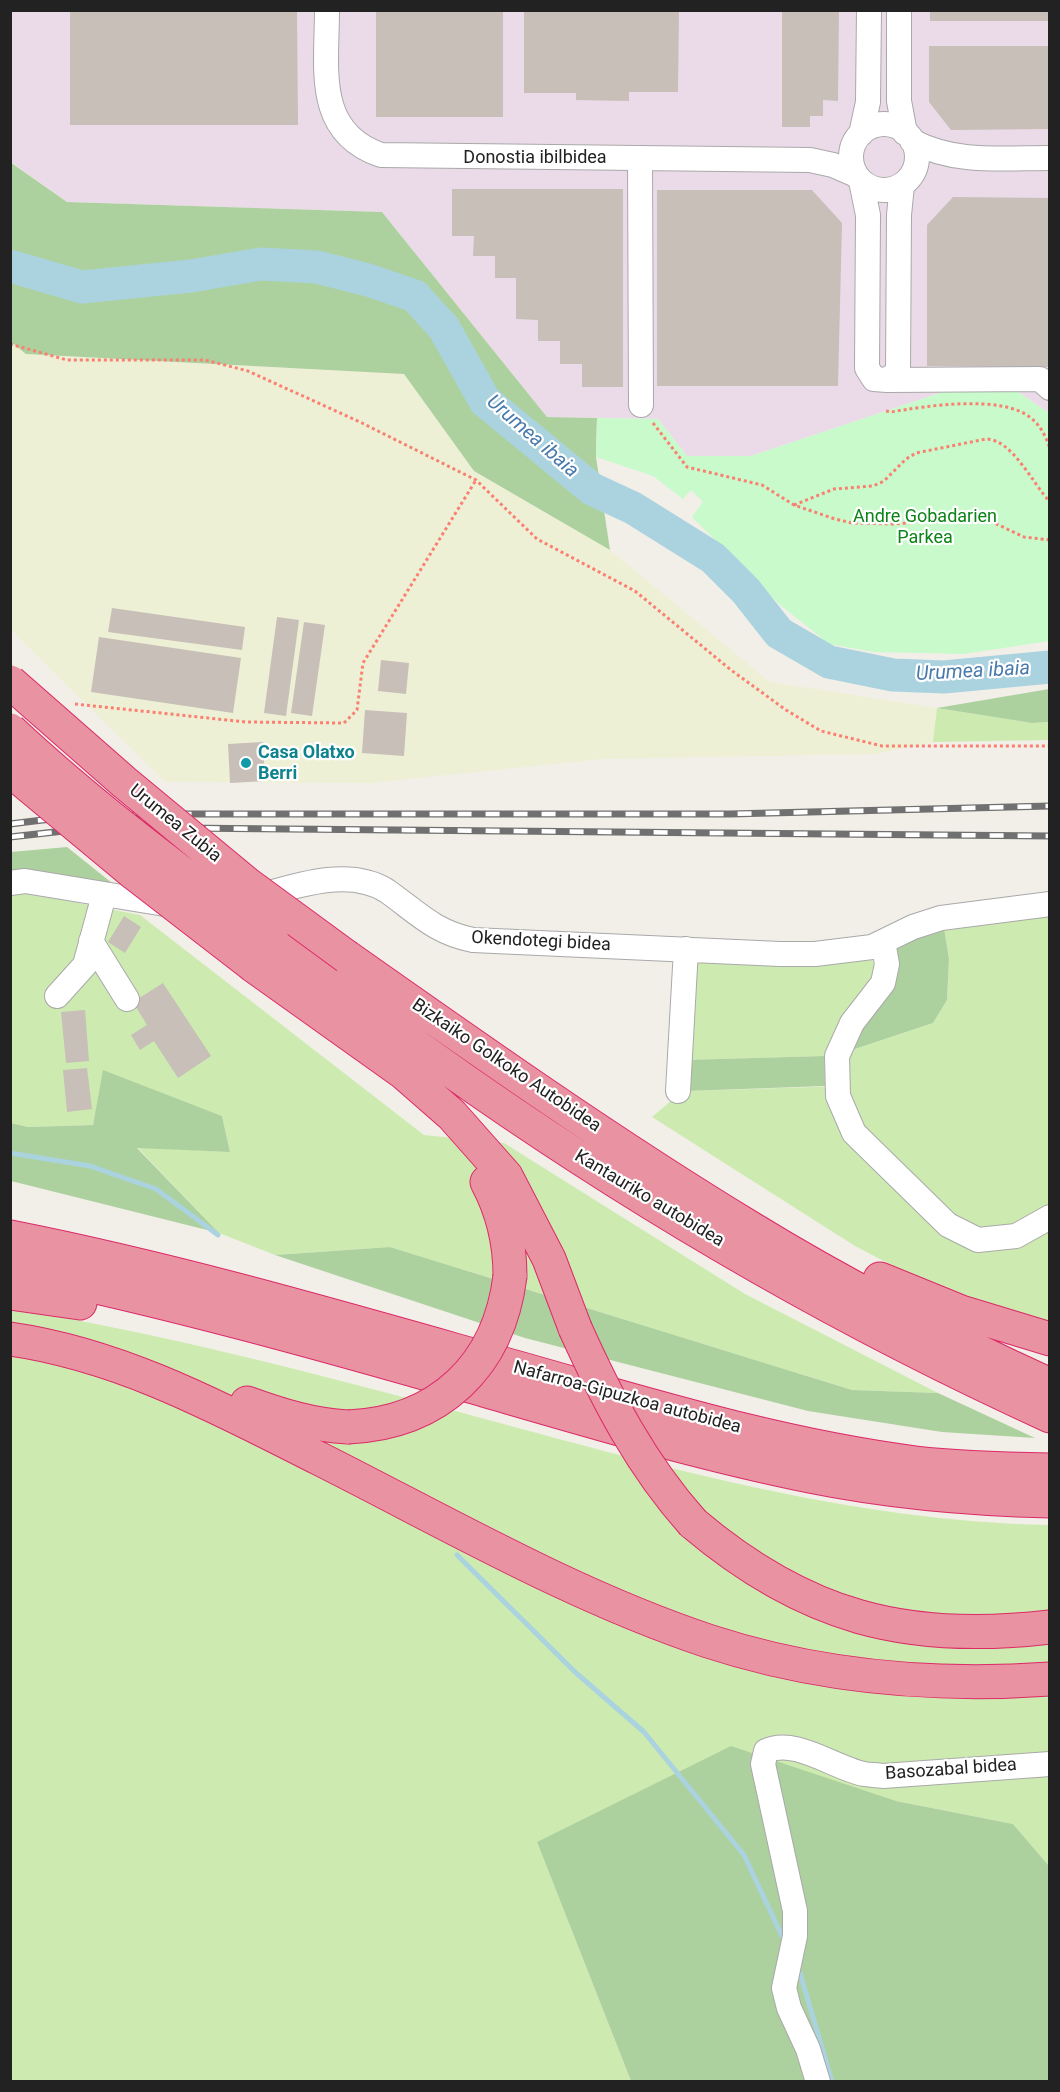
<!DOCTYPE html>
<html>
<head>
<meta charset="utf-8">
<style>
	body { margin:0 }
	#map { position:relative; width:1060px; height:2092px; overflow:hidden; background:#f2efe9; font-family:Roboto,sans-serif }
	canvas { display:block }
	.frame { position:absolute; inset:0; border:12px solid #222; pointer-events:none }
</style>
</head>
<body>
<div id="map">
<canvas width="1060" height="2092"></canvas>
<div class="frame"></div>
</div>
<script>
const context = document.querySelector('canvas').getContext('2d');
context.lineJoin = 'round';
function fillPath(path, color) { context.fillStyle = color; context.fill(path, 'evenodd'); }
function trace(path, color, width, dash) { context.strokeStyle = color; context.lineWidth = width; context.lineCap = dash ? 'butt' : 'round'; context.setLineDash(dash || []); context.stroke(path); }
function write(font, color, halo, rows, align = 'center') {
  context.font = font + ' Roboto,sans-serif'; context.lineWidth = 4.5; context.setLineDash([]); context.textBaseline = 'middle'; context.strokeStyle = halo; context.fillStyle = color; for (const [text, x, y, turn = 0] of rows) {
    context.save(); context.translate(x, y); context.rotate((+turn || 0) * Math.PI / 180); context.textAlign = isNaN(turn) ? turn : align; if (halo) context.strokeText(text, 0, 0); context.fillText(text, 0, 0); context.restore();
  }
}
const industrial = new Path2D(`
	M11,11H1049V413L1018,392L949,390L751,456H687L658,419L547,417L382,212L67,202L11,162Z`);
const farmland = new Path2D(`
	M10,342L26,354L404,374L474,471L610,550L770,682L937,708L933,742L877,754L604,759L369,783L165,782L11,630Z`);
const grass = new Path2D(`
	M937,708L1032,723L1049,722V740L933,742Z
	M17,891L140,915L424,1135L504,1143L745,1294L938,1393L852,1390L390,1247L275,1255L219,1233L137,1147L230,1152L222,1116L104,1071L93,1125L28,1127L11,1123L10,892Z
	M1049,914V1347L855,1246L652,1117L672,1100L688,1099L687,1091L845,1086L849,1051L933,1023L947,1000L949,959L944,928L976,926Z
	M869,957C892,979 848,1008 837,1026C832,1035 828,1046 824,1056L683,1060L697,959Z
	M10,1308C163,1334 314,1373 463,1413C655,1465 849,1521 1049,1525V1866L1013,1824L896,1801L537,1842L631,2081H11Z`);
const forest = new Path2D(`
	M10,162L67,202L382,212L547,417L597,418L596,457L610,550L474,471L404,374L26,354L11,342Z
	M1049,689V722L1032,723L937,708Z
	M67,847L117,887L11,874V852Z
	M944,928L949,959L947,1000L933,1023L849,1051L860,1024L893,986L899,970L897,950L901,942Z
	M824,1056L825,1086L687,1091L683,1060Z
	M103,1070L222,1116L230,1152L137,1148L219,1233L11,1181V1123L28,1127L93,1125Z
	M390,1247L852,1390L938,1393L1035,1438L942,1432L808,1411L525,1338L275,1255Z
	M731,1746L896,1801L1013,1824L1049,1866V2081H631L537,1842Z`);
const park = new Path2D(`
	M949,390L1018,392L1049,413V641L964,654L874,652L829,644L779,604L692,517L703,502L691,490L683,499L653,476L596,457L597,418L658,419L687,456H751Z`);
const stream = new Path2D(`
	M10,1153L90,1166L156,1189L218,1235
	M457,1555L575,1672L644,1732L744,1855L782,1936
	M800,1973L832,2082`);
const river = new Path2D(`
	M10,266L82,287L191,276L261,264L317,267L368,280L415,296L444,328L485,401L592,489L633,508L713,558L746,591L779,633L829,662L893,675L944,677L1050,667`);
const building = new Path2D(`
	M70,10H297L298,125H70Z
	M376,10H503V117H376Z
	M524,10H679L678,92H629V101L576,100V93H524Z
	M782,10H839L838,101L823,100V116H810V127H782Z
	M930,10H1050V21H930Z
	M929,46H1050V129L951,130L929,102Z
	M452,189H623V387H582V364H560V341H538V320L516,319V278H495V256H473L474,236H452Z
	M657,190H812L842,223L838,386H657Z
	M953,197L1050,198V367L927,366V225Z
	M112,608L245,627L242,650L108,632Z
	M277,617L299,620L286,716L264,713Z
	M304,622L325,625L312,716L291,713Z
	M99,637L241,658L233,713L91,692Z
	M381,660L409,663L406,694L378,691Z
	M365,710L407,713L404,756L362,753Z
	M263,742L265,781L230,783L228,744Z
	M124,916L141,927L125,953L108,942Z
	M163,983L211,1056L178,1078L154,1041L140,1050L131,1035L147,1025L133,1002Z
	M85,1010L89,1061L66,1063L61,1012Z
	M87,1068L92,1109L67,1112L63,1070Z`);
const path = new Path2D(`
	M10,344L67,360H205L248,371L362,423L476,480L537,539L635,591L731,670L786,710L821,731L882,746H1050
	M886,411L891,412C926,406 1002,394 1031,418C1041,426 1046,437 1050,449
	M653,423L687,467L762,485L794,505L835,519L852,523L892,524L909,523L937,515L962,513L986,519L1024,537L1050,540
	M794,505L834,489L873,486L884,481L906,459L916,453L986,439C1012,439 1033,484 1050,502
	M75,704L246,722L344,723L357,710L363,663L476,480`);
const minor = new Path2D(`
	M327,10C327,68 314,132 381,155L810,160L833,165L856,175
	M899,10V101L905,133
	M851 157a33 33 0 1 1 66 0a33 33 0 1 1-66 0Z
	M861,134L868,102L869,10
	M912,141C955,164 1002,158 1050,158
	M640,159L641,405
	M861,181L868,215L867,368L874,379L887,380L898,372L899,215L902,185
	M887,380L1040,379L1050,388
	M10,883L25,881L177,906
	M253,898C292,887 348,866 387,891C418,913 434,932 473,940L780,954H815L872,947L913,927L941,918L1050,904
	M91,941L127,999
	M883,942L887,964L883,983L852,1023L837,1056L838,1096L854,1133L948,1225L978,1240L1016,1236L1050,1217
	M57,996L85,965L104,895
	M678,1091L686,949
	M818,2082L808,2049L789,2008L784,1988L795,1936V1911L763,1764L766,1751C795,1737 834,1768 864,1774C870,1775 877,1775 883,1776L1050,1764`);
const highway = new Path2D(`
	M273,942C341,991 408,1041 477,1089C657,1214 850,1325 1050,1416
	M347,957C479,1050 611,1143 749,1227C845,1286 947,1338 1050,1385
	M254,966L404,1073L452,1115L506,1176L549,1259L575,1328
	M487,1182C503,1212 510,1242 510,1276
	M10,1237C177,1270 341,1318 504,1364C640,1402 775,1445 916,1463C960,1468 1005,1469 1050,1470
	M10,1268C166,1300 320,1343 473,1387C584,1419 696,1453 810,1476C889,1492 969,1499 1050,1501
	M880,1279L961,1312L1050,1339
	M10,1293L80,1303
	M10,1339C122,1355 221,1409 320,1459C447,1523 573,1596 708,1641C818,1677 935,1687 1050,1679
	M247,1403C280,1415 312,1425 348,1427
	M693,1523C804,1617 906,1644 1050,1627`);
const rail = new Path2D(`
	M10,824L59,818L171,814H730L1050,806
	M10,837L64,831L178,828L1050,836`);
const highwayBridge = new Path2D(`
	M10,682L124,782L246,883L347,957
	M10,730C92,807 183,874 273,942
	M10,770L135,874L254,966
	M575,1328C607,1399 641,1465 693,1523
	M348,1427C439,1423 499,1366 510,1276`);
const markers = [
	[246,763,6,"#0f9aa8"]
];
const streetNames = [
	["Donostia ibilbidea",535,158],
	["Urumea Zubia",175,824,39],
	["Okendotegi bidea",541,942,3],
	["Bizkaiko Golkoko Autobidea",506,1066,34],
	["Kantauriko autobidea",649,1199,31],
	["Nafarroa-Gipuzkoa autobidea",627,1398,15],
	["Basozabal bidea",951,1770,-4]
];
const parkNames = [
	["Andre Gobadarien",925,517],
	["Parkea",925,538]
];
const cultureNames = [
	["Casa Olatxo",258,753],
	["Berri",258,774]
];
const waterNames = [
	["Urumea ibaia",532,437,41],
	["Urumea ibaia",973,672,-3]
];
fillPath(industrial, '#ebdbe8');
fillPath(farmland, '#eef0d5');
fillPath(grass, '#cdebb0');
fillPath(forest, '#add19e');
fillPath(park, '#c8facc');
trace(stream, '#aad3df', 5);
trace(river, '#aad3df', 33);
fillPath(building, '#c7bfb8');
trace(minor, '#a9a9a9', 26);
trace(highway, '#dc2a67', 35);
trace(path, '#fa8072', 3, [3, 3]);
trace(minor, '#fff', 24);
trace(highway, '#e892a2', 33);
trace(rail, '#707070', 7);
trace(rail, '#fff', 4.5, [14]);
trace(highwayBridge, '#dc2a67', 35, []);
trace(highwayBridge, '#e892a2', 33);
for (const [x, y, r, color] of markers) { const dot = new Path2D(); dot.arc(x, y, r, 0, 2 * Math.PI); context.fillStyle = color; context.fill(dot); trace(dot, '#fff', 2); }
write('18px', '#222', '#fff', streetNames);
write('18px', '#0c8416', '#fff', parkNames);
write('bold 18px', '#0d838f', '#fff', cultureNames, 'left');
write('italic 20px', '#4a7aab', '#fff', waterNames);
</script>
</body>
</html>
